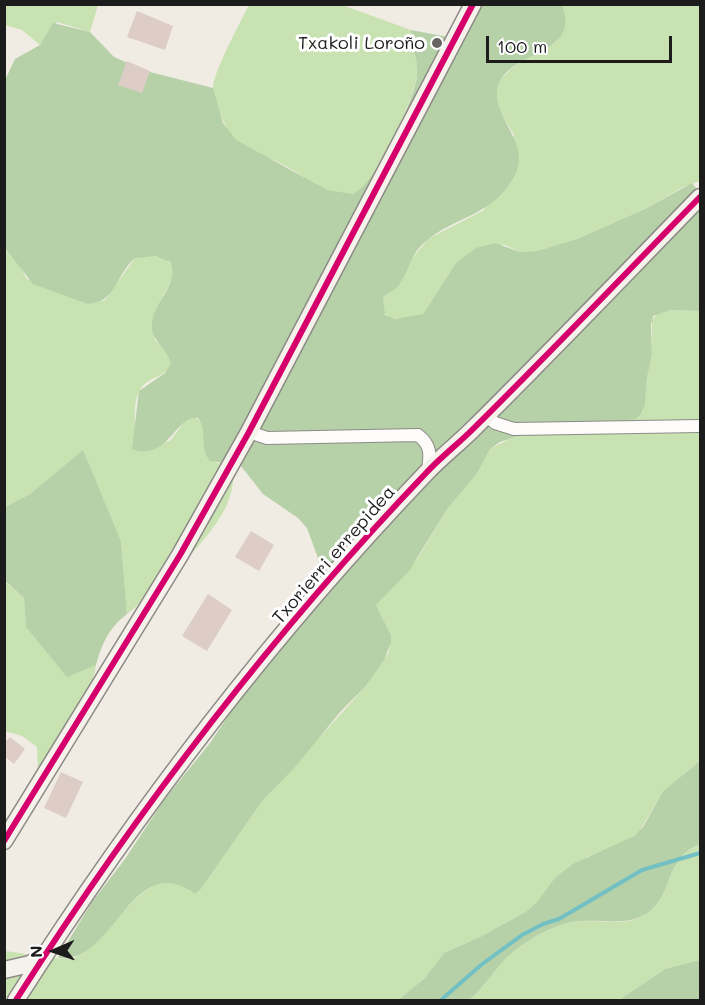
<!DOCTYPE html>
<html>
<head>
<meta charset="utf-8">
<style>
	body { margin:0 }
	#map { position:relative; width:705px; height:1005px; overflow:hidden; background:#f1ece3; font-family:Mali,sans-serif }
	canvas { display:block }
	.frame { position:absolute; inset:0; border:6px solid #1c1c1c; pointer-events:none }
	.north { position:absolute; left:24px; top:921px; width:60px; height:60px; -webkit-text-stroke:4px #fff; paint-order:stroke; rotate:268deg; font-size:16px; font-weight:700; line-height:24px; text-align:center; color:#1c1c1c }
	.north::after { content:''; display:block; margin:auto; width:21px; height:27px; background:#1c1c1c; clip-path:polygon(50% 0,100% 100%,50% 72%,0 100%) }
	.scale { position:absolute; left:486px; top:36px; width:186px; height:27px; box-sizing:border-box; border:3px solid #1c1c1c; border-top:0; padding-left:8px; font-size:18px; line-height:21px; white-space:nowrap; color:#1c1c1c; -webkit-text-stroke:4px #fff; paint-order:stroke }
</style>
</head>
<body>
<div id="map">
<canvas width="705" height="1005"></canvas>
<div class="frame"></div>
<div class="north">N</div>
<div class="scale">100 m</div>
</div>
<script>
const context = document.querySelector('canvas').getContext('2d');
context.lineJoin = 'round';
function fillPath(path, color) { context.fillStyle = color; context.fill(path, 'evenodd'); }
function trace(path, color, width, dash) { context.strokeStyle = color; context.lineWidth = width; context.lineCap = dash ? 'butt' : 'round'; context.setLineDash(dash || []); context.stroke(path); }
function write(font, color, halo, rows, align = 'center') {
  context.font = font + ' Mali,sans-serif'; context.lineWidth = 6; context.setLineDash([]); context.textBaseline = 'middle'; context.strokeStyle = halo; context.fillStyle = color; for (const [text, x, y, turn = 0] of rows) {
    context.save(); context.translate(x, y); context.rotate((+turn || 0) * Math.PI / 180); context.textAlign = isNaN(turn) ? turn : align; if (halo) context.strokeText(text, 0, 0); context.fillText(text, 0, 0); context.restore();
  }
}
const green = new Path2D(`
	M4,5H98L90,32L57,22L40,45L22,30L5,25Z
	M249,5H342L411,30C412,45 419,60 417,75C414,98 376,187 355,193C330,200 307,178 289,168C271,157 249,153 233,138C226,130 213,98 213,88C213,73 241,20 249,5Z
	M562,5H700V181L683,187L645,209L577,239L537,251L520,252L505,245L483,246L456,263L423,314C407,320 377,325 383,298L400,284L409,262L428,239L484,210L514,135C509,126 502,116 498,106C486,72 535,56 556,42Z
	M4,248L16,260L27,279L88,304L105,300L135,258C148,254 166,254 173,268L172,279L155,312V340L169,355L171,363C166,378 150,376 142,387C129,404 139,430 133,449L170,441L185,421L194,417C209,423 202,447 208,459L218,463L236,461C234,475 233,489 228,502C215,536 156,592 127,614L121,541L83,451L30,494L5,507Z
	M670,310L700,311V761L663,791L639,832L627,841L587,857L527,911L482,936L444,953L425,978L398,1000H5L4,951C19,952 63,962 74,958C105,945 136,880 170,882C180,882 187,888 195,894L201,889L263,800L366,686L389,652L391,635L376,605L418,558L448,508L478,472L490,449L515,436L645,405L647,378L652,354V320L658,312Z
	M4,581L24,598L26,627L67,676L96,665L90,695L38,774L37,747L22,736L5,731Z
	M700,844V960L665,969L619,1000H469C481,990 489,978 499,966C515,947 541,931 564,924C592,915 625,931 649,912C674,893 664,858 700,844Z`);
const forest = new Path2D(`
	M468,5H562C580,52 521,50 502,78C481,109 532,139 516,173C495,216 457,215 426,241C411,253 410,268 400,284C396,290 388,292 383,298L385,315L396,319L423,314L456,263L476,248L495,243L520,252L537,251L577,239L645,209L692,183L700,193V311L670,310L653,316L651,325L652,354L647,378L645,405L640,415L635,419L526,433L500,442L490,449L478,472L448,508L409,571L376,605L391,635V643L384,660L366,686L341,711L296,766L263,800L201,889L195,894C132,847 113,967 58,958L92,902L125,859L164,800L210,743L253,679L322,599L318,558L307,528L298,518L263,494L237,461L225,463L210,461C199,449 208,431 198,418C175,415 169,462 132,449L139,391L165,373L171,363C166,346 147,339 153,318C157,300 180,281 170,262L155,256L135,258C116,274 117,302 88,304L33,284L5,248V80L15,59L40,45L53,23L90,32L114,57L146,71L213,88L223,123L236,140L327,190L352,194C375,188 414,100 417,76C419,60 411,46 411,30L448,37Z
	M83,450L121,541L127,614C109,628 102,643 96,665L67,677L26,627L24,598L5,581V507L30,494Z
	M700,761V844C664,858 674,893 649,912C625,930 592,915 564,924C541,931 515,947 499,966C489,978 481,990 469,1000H398L425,978L444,953L482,936L527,911L537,902L555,878L573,864L634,836L643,827L663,791Z
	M700,960V1000H619L665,969Z`);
const stream = new Path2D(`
	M441,1000L481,965L522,935L543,924L559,919L642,870L700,853`);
const building = new Path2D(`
	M137,11L173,26L165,50L127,37Z
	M127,61L150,71L142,93L118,85Z
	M251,531L274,545L259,571L235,557Z
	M208,594L232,610L207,651L182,636Z
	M10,737L25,749L14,764L4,756V743Z
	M61,772L83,782L66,818L44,808Z`);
const street = new Path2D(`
	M486,415L495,423L514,429L700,426
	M249,432L267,438L418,435C432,446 430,455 428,471`);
const secondary = new Path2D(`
	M4,841L180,555L249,432L473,4
	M4,970L30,964L44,956
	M16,1000C135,813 273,633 427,472C441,457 458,444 473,429C550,353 625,274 700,197`);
const cycleway = new Path2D(`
	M4,841L180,555L249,432L473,4
	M16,1000C135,813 273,633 427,472C441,457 458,444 473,429C550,353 625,274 700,197`);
const markers = [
	[437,43,6,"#676562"]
];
const poiNames = [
	["Txakoli Loroño",425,43]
];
const streetNames = [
	["Txorierri errepidea",334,555,-49]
];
fillPath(green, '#c8e2b2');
fillPath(forest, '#b6d0a7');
trace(stream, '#73c0c4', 4);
fillPath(building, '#ddcdc6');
trace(street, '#8d8b86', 14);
trace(secondary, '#8d8b86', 19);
trace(street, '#fdfcfb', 12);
trace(secondary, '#f5f2ec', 16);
trace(cycleway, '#d6006c', 6);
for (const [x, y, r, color] of markers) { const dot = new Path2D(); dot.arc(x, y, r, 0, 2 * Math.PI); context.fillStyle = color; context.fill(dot); trace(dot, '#fff', 2); }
write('18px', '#1c1c1c', '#fff', poiNames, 'right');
write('18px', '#1c1c1c', '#fff', streetNames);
</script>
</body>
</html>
